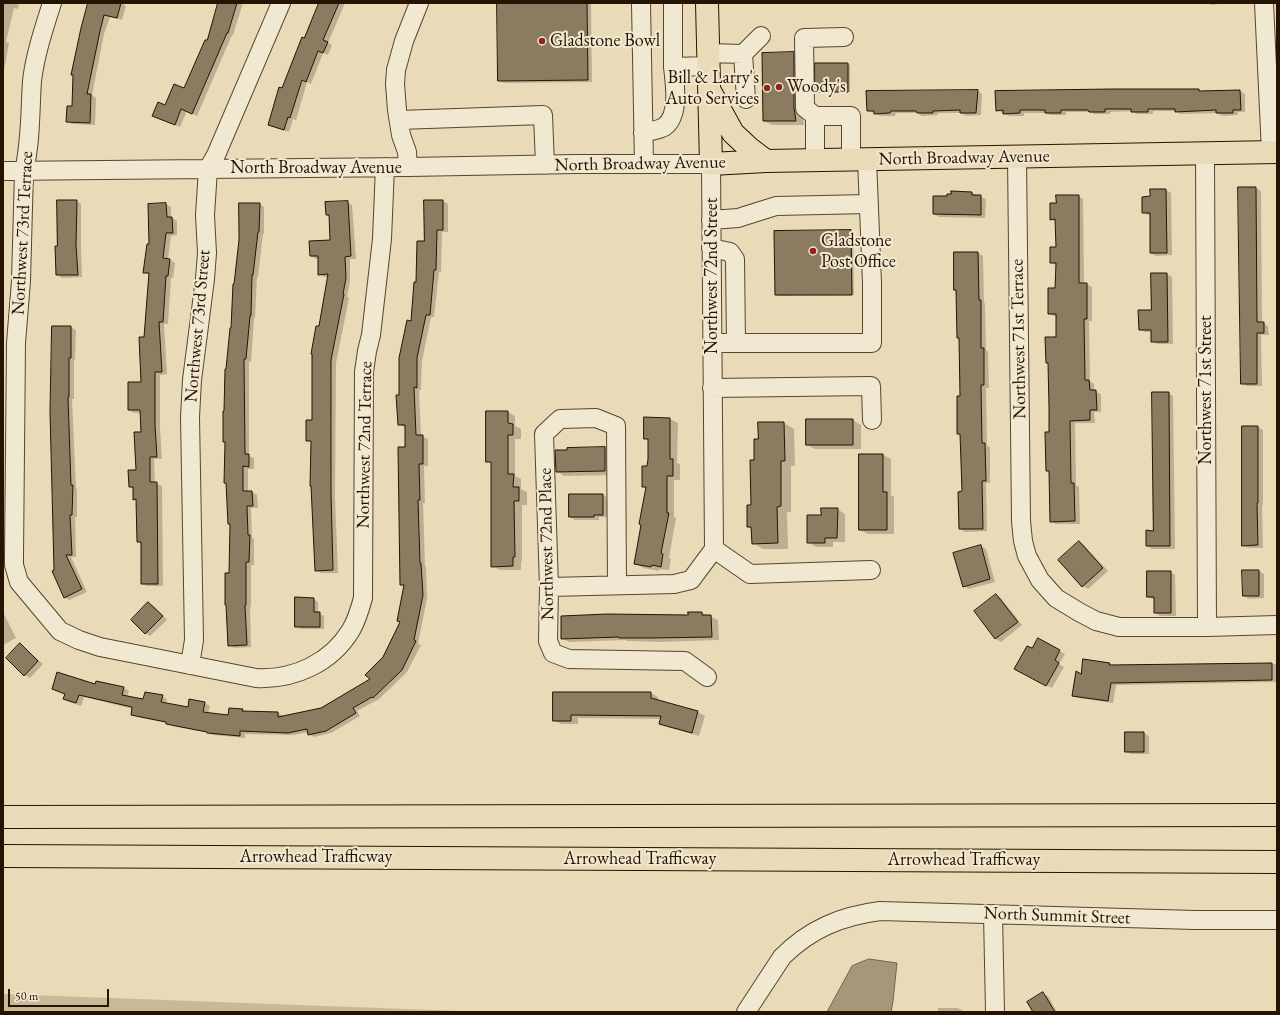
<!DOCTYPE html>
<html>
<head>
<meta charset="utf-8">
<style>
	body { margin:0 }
	#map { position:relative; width:1280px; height:1015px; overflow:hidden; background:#e9dbb8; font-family:"EB Garamond",serif }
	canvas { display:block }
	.frame { position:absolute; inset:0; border:4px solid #261302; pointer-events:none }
	.scale { position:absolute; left:8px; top:989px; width:101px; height:18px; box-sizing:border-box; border:2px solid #261302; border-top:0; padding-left:5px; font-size:12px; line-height:14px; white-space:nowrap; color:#261302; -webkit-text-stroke:3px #f1e8d1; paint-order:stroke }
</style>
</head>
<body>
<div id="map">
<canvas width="1280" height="1015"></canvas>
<div class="frame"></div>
<div class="scale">50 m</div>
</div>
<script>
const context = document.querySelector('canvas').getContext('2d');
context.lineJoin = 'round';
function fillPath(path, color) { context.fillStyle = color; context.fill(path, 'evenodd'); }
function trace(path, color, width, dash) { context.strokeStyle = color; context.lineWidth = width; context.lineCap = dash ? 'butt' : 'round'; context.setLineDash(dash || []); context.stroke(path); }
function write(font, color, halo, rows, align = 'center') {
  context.font = font + ' "EB Garamond",serif'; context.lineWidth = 4; context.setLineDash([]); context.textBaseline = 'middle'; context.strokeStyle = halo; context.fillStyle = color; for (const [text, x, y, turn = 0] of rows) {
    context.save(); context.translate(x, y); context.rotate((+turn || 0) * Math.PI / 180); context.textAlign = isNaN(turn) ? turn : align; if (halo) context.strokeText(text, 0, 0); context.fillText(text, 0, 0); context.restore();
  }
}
const green = new Path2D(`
	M3,994L488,1012H3Z`);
const water = new Path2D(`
	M869,959L897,963L893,1001L891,1012H827L852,966Z`);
const shadow = new Path2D(`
	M3,3H19L18,9L14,8L6,42L9,43L3,76Z
	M89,3H121L126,6L122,20L110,17L104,34L92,95L96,98L95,125L72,124L67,121L73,107Z
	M219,3H243L233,35H232L197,116L187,111L180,127L158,118L166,107L185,90L207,42Z
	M320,3H345L328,43L332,45L328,55L323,53L311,84L307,82L296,120L293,119L289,132L274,127L269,124Z
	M498,3H591L592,82L504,83L499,80Z
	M1208,3H1226L1212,5Z
	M793,53L801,57L802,113L804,125H772L764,121Z
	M848,64L850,65V92H818L816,91Z
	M1199,90L1202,92L1240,91L1245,94V112H1238V115L1222,116L1217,113L1181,114L1175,111H1153V114H1137L1132,111L1110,112V114H1094L1091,112H1066V115H1050L1046,113H1024V116H1009L997,110Z
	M978,91L982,94L981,115L966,116L961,113H938V115L922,116L918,113H896L895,116H880L868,110Z
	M1256,188L1261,191L1262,323L1268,326L1269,335H1261L1262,386H1247L1242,383Z
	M1151,190H1166L1171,193L1172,255L1156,256L1151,253V215H1148L1143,212L1151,197Z
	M972,193L986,199L985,218L939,217L934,214L948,198Z
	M1078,196L1083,199L1084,284H1087L1092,287V321H1089L1090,381L1094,384V391L1101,394V412H1094L1095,423H1075L1076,485L1079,487L1080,524H1056L1051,521L1050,472L1047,470L1050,433L1049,364L1047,363L1057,338V316H1054L1049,314L1056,289L1057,266L1051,262L1057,248L1056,222L1051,219L1057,204Z
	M76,201L81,204V249L82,277L62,278L57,275L58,247Z
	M425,201H443L448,204V232H442L441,272H439L434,317H431L422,361L421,390H419L421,436L428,439V466H424L425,503H423L425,566L426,567L427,598L418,644L421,645L407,672L378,700H377L357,711L360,716L331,733L314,737L309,734V732L293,735L245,734V738L213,735L210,733L172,726L167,723L137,717L132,714L133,709L84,697L81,706L69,702L64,699L66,694L53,689L96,686L97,682L124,688L129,691L127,697L144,700L162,696L167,699L166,704L188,709L205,703L210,706L208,714L229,716L242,710L246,712L278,713L283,716L321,709L371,679L401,623L398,621L404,586L401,585L406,427H404L399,424L400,396L425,242Z
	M347,202L352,205L356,259H350V281L347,297L349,298L336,363L335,497L338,573H321L316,570L312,443L307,440L313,421L320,327L329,277H324L319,274V259H316L311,256L331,241L330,217L327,215Z
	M166,204L171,207V217L177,221V235L171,236L168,259L175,263L173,278H171L168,324H164L167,374L160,375V428L162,459H154L155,483L162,486L163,586H147L142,583V544L138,542L137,501L134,499V489L130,487L137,471L142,433L141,413H134L129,410L142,384L150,275L144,272L150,245Z
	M259,204L264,207V234H263L258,277H257L255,318H254L251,362L249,361V456L254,458V469H248V492H252L257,495L258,508H251L252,538L254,539V565H251V607H250L251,647L234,648L229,645L231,525L229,523L226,443L224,441L232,329Z
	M851,231L853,232L854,295L778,296L776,294Z
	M978,253L983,256L984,302L985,304L986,350L988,352L989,388H986L987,446L990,447V483H986L987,531L965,532L960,529L963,492L961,435L958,433L961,397L960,338L958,337Z
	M1167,274L1172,277L1173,344H1157L1152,341V332H1145L1140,329L1152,311Z
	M71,327L76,330L75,360H74V399H72L76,488L77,489V517H75L76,557H71L87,592L69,600L65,597L55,571Z
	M1168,393L1173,396L1175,549H1152L1147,546L1154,532Z
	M508,412L515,416V426L521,429V439H515V476L521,479V489L527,492V505H522V561H521V570H500L492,566V464L487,461Z
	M670,419L678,423L677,463L680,464V480H674V517L676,518L669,558L671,559L669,570L659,569V571L643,568L635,563L642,525L647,488L643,486L648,467L649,440L645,438Z
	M853,420L861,425V449H815L807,445Z
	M784,423L794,429L795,466H791V512H787L788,549H763L753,543L752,529L748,526L752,506L755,461L759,440Z
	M1258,427L1263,430V505H1262L1263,548H1248L1243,545Z
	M604,448L612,453L613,475L564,476L557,471Z
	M883,455L891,459V495L894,497V534H868L860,530Z
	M603,495L608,498V517H599V520H575L570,517Z
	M837,509L845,514V542H833V547H816L808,542L822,516Z
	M1079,542L1084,545L1108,571L1088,589L1083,586L1060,560Z
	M981,546L986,549L995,582L969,589L964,586Z
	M1259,571L1264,574V598L1249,599L1244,596Z
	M1170,572L1175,575L1176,616H1160L1155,613V600L1148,597Z
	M996,595L1001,598L1022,625L1001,642L996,639L975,611Z
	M313,599L318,602V613L324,616V629H301L296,626Z
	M149,603L154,606L167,620L150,636L145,633Z
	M3,612L16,638L3,645Z
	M702,613L718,620L719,640L661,642L627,641L625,640L569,642L562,638L689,616Z
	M1038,639L1065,654L1059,664L1064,667L1052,688L1016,669L1032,650Z
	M20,645L25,648L43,664L30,678L25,675L7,658Z
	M1109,664L1113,666L1277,664V682L1116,685L1113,703L1078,698L1073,696L1082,676Z
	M554,693H651L658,697V701L698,712L705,716L699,736L667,727L660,723L661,719L578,718V724H561L554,720Z
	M1144,733L1149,736V754H1131L1126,751Z
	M1043,994L1048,996L1057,1012H1034Z
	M938,1008H958L963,1011V1012H938Z`);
const building = new Path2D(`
	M88,3H121L117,18L104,15L100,31L87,94H91L90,123L66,122L67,106H72L73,75H71L81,28Z
	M218,3H237L228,33H227L192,114L181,109L175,125L152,116L158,102L165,105L174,84L184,88L205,40H207Z
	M319,3H339L323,40L328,42L323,53L318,51L306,82L302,80L290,118L288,117L284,130L268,125L279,87L282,88L302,37L304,38Z
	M497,3H587L588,80L498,81Z
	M794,52V108L796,121H763L762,53Z
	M815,63H848V92H815Z
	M1113,89H1199V91L1240,90L1241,110H1233V113H1216V110L1175,112V109H1148V112H1131V109H1105V112H1089L1088,110H1061V113H1045V110H1020V113L1003,114V110L996,111L995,91Z
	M978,90L976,113H960V110L933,111V113H917L916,111H891L890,113L874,114V111H867L866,91Z
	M1238,187H1256L1257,322H1264V333H1257V384H1241Z
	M1150,189H1166L1167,253H1150V213H1142V197L1150,196Z
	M951,191L972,192V195H981V215L933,214V196H947V194H951Z
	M1056,195H1079V283H1087V319H1084L1085,380H1089L1090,390H1096L1097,410H1090V420L1070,421L1071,483H1074L1075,521L1050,522L1049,471H1046L1045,432H1049V407L1048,363H1046L1045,337H1056V314H1048V288H1055L1056,263H1050V247H1056L1055,219L1050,220V203H1056Z
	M57,200H77L76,245L78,275H56L55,246H57Z
	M424,200H443V230H437L436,270H434L430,315H426L417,358V388L414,387L416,435H423V464H419L420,500H418L420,563H421L423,595L414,640L416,641L402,670L373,698L372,697L353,708L356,713L326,731L308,735L307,729L288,733L240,731V736L207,733V732L166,724V722L131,715L132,707L79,695L76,703L63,699L65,694L52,689L57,672L95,684L96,681L124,687L122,695L143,699L145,692L163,695L161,702L188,707L189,699L205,702L203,712L228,715L229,708L243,709L242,711L278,712V717L321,708L370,679L365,675L383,657L400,622L397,621L404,585H400L398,447H405V425H398L396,395H399V358L407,320L411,321L414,282H416L417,241H424Z
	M348,201L351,256L345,257L346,278L343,294H344L331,360V493L333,570L315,571L311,486H310L311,441H306V420H312V354H311L316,326H319L328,274L318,275V256H310L309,241L330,240L329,215H326L325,202Z
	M166,203L167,217H172L173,233H166L163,258L170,259L168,276H166L163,322H159L162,372H155V425L157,457H150V482H157L158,584H141V542H137L136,499L133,500V487H129L128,470H136L134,432H141L140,410H128V382H141L139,337H144L149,273H143L147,244H149L148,204Z
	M239,203H260L259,232H258L253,275H252L251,316H250L246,359H244L245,454H249V467L243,466V491H252L253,506H247L248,535H250L249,562H246V605H245L247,645L228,646L226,605H225V573H229L230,524H228L226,483H224L225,442H223V411H224L225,369H226L230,328H231L233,284H234L239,240Z
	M851,230L852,295H775L774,231Z
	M954,252H978L979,300H981V348H984V385H981L982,443H985L986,481H982L983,529H959L958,492L962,491L960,434H957V396H960L959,338H957L956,290H954Z
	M1151,273H1167L1168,342H1151V330H1139L1138,310H1151Z
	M52,326H71V358H69V397H68L71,485H73L72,515H70L72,555H66L82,589L64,598L52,571L54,570L50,411Z
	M1152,392H1169L1170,546H1146V530L1153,531Z
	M486,411H508V423L513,424V435H508V474H514L513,487H519V501H514L515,557H513V566L491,567V462H486Z
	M644,417L670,418V459H673V476H667V513H669L661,553L663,554L661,567L652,565L651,567L634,564L641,525L639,524L646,487H642V466H647L648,459V439H644Z
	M806,419H853V445H806Z
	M758,422H784L785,461H781V506L777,507L778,543L752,544L751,527H747V505H751L750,460H754V439H758Z
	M1242,426H1258V503H1257L1258,545L1242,546Z
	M605,447V471L556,472L555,450H567V448Z
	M859,454H883V492H887V530H859Z
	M569,494H603V515H594V517H569Z
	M821,508H838L837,538H825V543H807V515H821Z
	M1079,541L1103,568L1082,587L1058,560Z
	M981,545L990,579L963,587L953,553Z
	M1242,570H1259V596H1243Z
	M1147,571H1171V613H1154V597H1147Z
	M996,594L1018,622L995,639L974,611Z
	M295,597L314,598V612H320V627H295Z
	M148,602L163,616L145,634L131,620Z
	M688,612H702V615H711L712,637L653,638H619V637L561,639V616L607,614L688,615Z
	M1038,638L1060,650L1055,660L1059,663L1046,686L1014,669L1027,646L1032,648Z
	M20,643L38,661L24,676L6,658Z
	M1083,659L1110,663L1109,665L1272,663V680L1111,683L1108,701L1072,696L1076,671L1081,674Z
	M553,692H651V698L698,711L692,733L659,724L661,716L571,715V721H553Z
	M1125,732H1144V752H1125Z
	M1043,992L1055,1012H1033L1027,1002Z`);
const minor = new Path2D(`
	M52,3C44,28 35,55 32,81C30,111 31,141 24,171L21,281L16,343L14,556V565L19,582L60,631L79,640L100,647L256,678C294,680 331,663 351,630C357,620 360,609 363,598L364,372L367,351L371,335L382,239L385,167
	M641,3L644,164
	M673,3V67L709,66
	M1264,3L1271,152
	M708,53L743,54L746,99
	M743,54L761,36
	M815,116L805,108L804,38L844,37
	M399,120L543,115L545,165
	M643,133C649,131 659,130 664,127C680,116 675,84 673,67
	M1205,153L1207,627
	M1017,157L1021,521L1023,541L1027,556L1040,580L1056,598L1079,612L1096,621L1119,627H1207L1277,625
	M815,160V116H851V160
	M408,167L407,152L401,135L397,110L395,84L396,70L404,41L419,3
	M3,171L408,167L576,164H711L714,549
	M711,220L738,218L776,206L869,204
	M711,248L730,252L735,259L736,343
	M712,343H872V283L867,159
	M712,388L871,386L872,420
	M714,549L750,574L871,570
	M617,585L616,426L596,418L560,419L544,434L549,587L548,641L553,653L569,659L685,661L707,677
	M549,587L674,584L691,580L714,549
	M190,665L194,640L190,417L192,380L205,279L207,253L205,215L208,169L216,155L281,3
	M993,914L995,1012
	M746,1012L782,957C810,929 841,916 880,911L1195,920H1277`);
const major = new Path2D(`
	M707,3L711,164L766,161L1277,152
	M711,93L733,133L749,148L766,161`);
const highway = new Path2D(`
	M3,817L1277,815
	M3,856L1277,862`);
const markers = [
	[542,41,4,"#8f2418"],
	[779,87,4,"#8f2418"],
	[767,88,4,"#8f2418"],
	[813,251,4,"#8f2418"]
];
const poiNames = [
	["Gladstone Bowl",550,41],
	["Bill & Larry's",759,78,"right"],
	["Auto Services",759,99,"right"],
	["Woody's",787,87],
	["Gladstone",821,241],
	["Post Office",821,262]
];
const streetNames = [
	["North Broadway Avenue",964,158,-1],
	["North Broadway Avenue",640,164,-1],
	["North Broadway Avenue",316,168],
	["Northwest 73rd Terrace",23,233,-87],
	["Northwest 72nd Street",712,276,-90],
	["Northwest 73rd Street",198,326,-85],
	["Northwest 71st Terrace",1019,339,-91],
	["Northwest 71st Street",1206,390,-90],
	["Northwest 72nd Terrace",365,445,-89],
	["Northwest 72nd Place",547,544,-91],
	["Arrowhead Trafficway",316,857],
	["Arrowhead Trafficway",640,859],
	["Arrowhead Trafficway",964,860],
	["North Summit Street",1057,916,2]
];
fillPath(green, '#c8b999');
fillPath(water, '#a7977a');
trace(water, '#73624a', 1);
fillPath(shadow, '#0003');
fillPath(building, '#8b7b61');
trace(building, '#261302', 1);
trace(minor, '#574530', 20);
trace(major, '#261302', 24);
trace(highway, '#261302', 24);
trace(minor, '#f1e8d1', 18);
trace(major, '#e9dbb8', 22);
trace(highway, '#e9dbb8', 22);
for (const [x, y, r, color] of markers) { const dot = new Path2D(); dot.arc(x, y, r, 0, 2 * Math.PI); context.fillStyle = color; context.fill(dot); trace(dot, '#f1e8d1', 1.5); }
write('18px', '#261302', '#f1e8d1', poiNames, 'left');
write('18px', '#261302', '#f1e8d1', streetNames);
</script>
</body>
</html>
